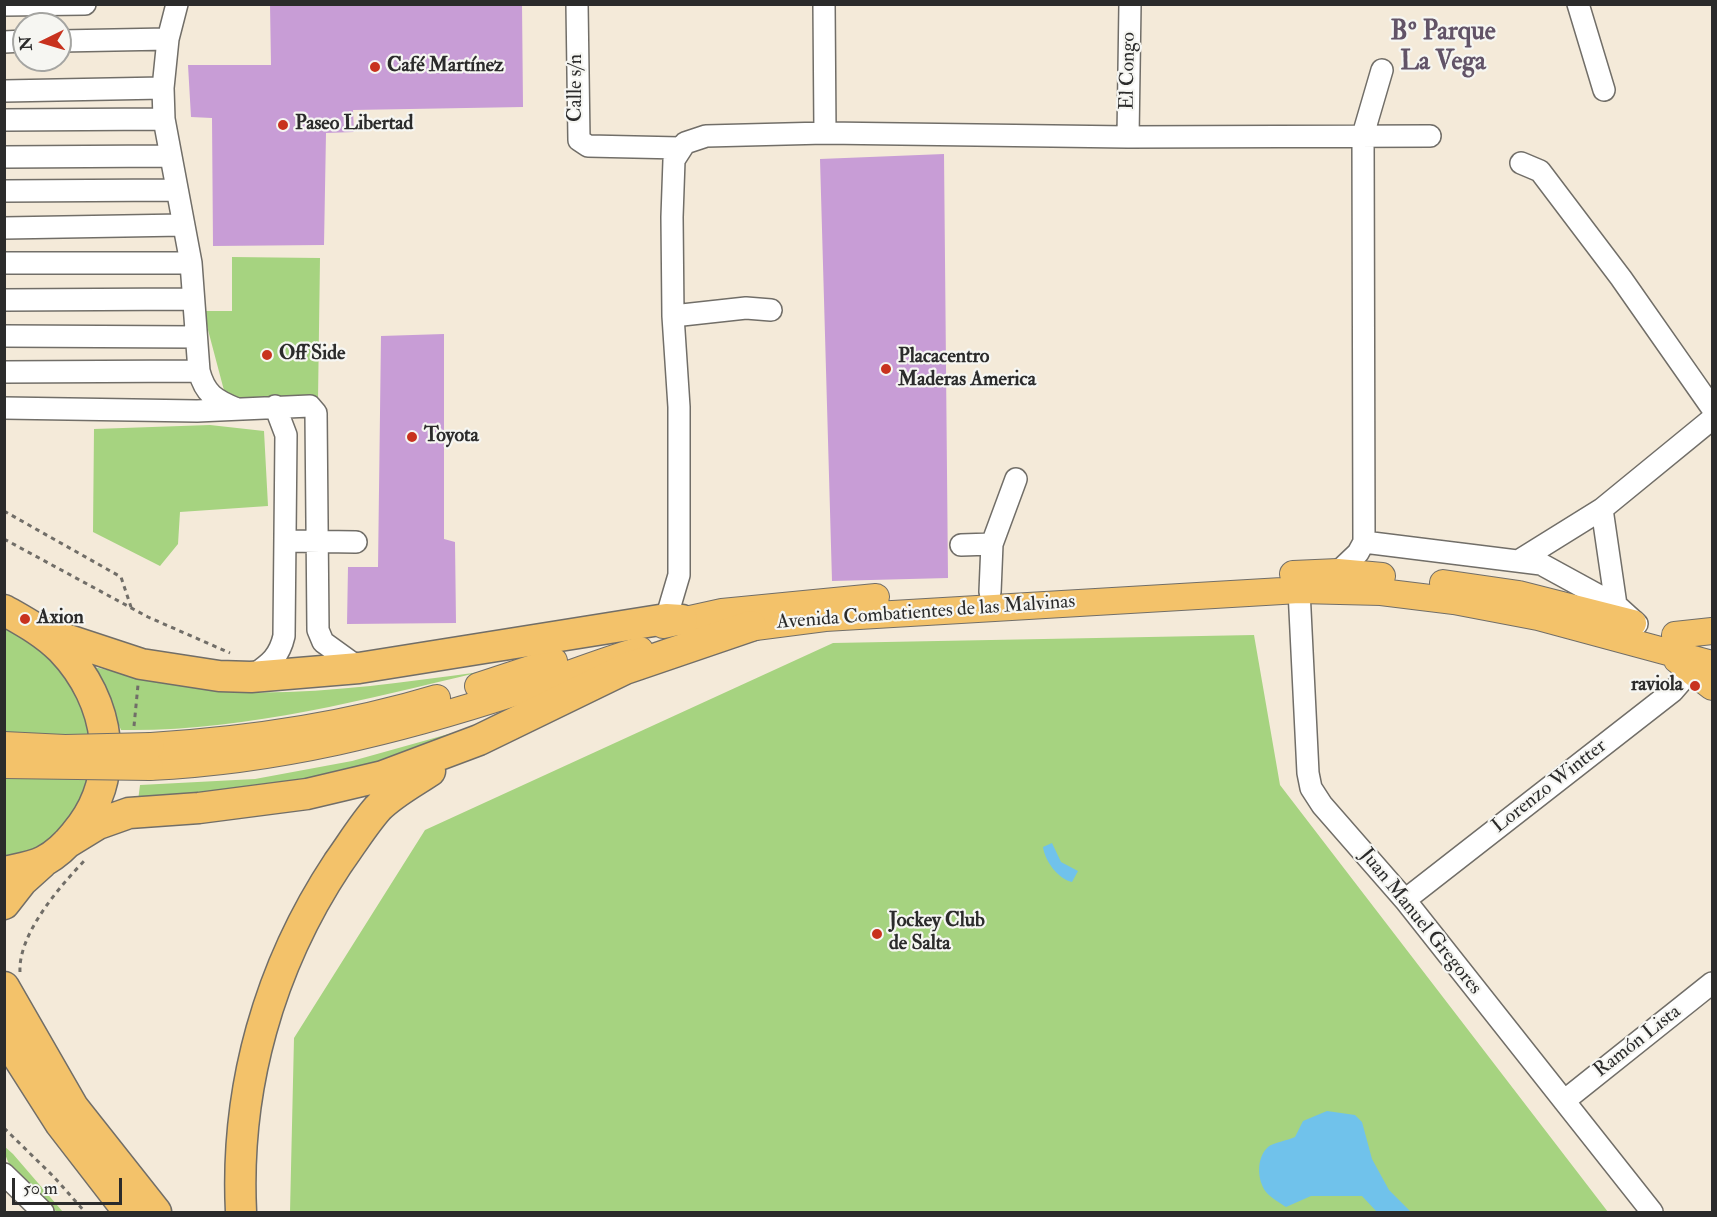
<!DOCTYPE html>
<html>
<head>
<meta charset="utf-8">
<style>
	body { margin:0 }
	#map { position:relative; width:1717px; height:1217px; overflow:hidden; background:#f4ead9; font-family:"IM FELL Double Pica",serif }
	canvas { display:block }
	.frame { position:absolute; inset:0; border:6px solid #2b2b2b; pointer-events:none }
	.north { position:absolute; left:12px; top:12px; width:60px; height:60px; box-sizing:border-box; background:#f6f6f2; border:2px solid #a5a5a2; border-radius:50%; rotate:265deg; font-size:16px; font-weight:700; line-height:24px; text-align:center; color:#2b2b2b }
	.north::after { content:''; display:block; margin:auto; width:21px; height:27px; background:#c8321e; clip-path:polygon(50% 0,100% 100%,50% 72%,0 100%) }
	.scale { position:absolute; left:12px; top:1178px; width:110px; height:27px; box-sizing:border-box; border:3px solid #2b2b2b; border-top:0; padding-left:8px; font-size:18px; line-height:21px; white-space:nowrap; color:#2b2b2b; -webkit-text-stroke:4px #f6f6f2; paint-order:stroke }
</style>
</head>
<body>
<div id="map">
<canvas width="1717" height="1217"></canvas>
<div class="frame"></div>
<div class="north">N</div>
<div class="scale">50 m</div>
</div>
<script>
const context = document.querySelector('canvas').getContext('2d');
context.lineJoin = 'round';
function fillPath(path, color) { context.fillStyle = color; context.fill(path, 'evenodd'); }
function trace(path, color, width, dash) { context.strokeStyle = color; context.lineWidth = width; context.lineCap = dash ? 'butt' : 'round'; context.setLineDash(dash || []); context.stroke(path); }
function write(font, color, halo, rows, align = 'center') {
  context.font = font + ' "IM FELL Double Pica",serif'; context.lineWidth = 4.5; context.setLineDash([]); context.textBaseline = 'middle'; context.strokeStyle = halo; context.fillStyle = color; for (const [text, x, y, turn = 0] of rows) {
    context.save(); context.translate(x, y); context.rotate((+turn || 0) * Math.PI / 180); context.textAlign = isNaN(turn) ? turn : align; if (halo) context.strokeText(text, 0, 0); context.fillText(text, 0, 0); context.restore();
  }
}
const green = new Path2D(`
	M232,257L320,258L318,400L226,398L203,311H232Z
	M210,425L264,431L268,506L180,512L178,544L160,566L93,532L94,429Z
	M4,625L27,638L52,661L83,704L89,724L90,788L61,836L4,864Z
	M1254,635L1280,785L1608,1212H290L294,1038L425,830L833,643Z
	M94,667C139,677 187,690 233,692C317,695 398,683 480,672C363,700 242,732 121,730Z
	M470,728L337,780L138,801L140,785L255,779L352,761Z
	M4,1146L13,1154L63,1212H57C38,1195 5,1173 4,1146Z`);
const water = new Path2D(`
	M1052,843L1061,862L1078,871L1072,882C1058,879 1045,861 1043,847Z
	M1327,1111L1355,1115L1362,1122L1372,1159L1389,1190L1411,1212H1377L1362,1196H1311L1286,1207C1280,1203 1271,1198 1266,1192C1257,1180 1256,1158 1268,1147C1274,1142 1287,1141 1295,1137L1303,1121Z`);
const building = new Path2D(`
	M270,4H522L523,107L353,110L354,132L326,133L324,245L213,246L212,118L191,117L188,65H271Z
	M944,154L948,578L832,581L820,159Z
	M444,334V539L455,542L456,623L347,624L348,567H378L381,336Z`);
const path = new Path2D(`
	M4,511L121,577L131,607
	M4,539L148,617L230,653
	M134,726L138,685
	M20,972C18,934 60,886 86,859
	M4,1128L54,1177L85,1212`);
const minor = new Path2D(`
	M177,4L168,39L163,88L164,119L191,263L199,371C205,394 215,400 237,409
	M577,4L579,140L588,146L680,148
	M824,4L825,133
	M1578,4L1604,90
	M4,5L85,4
	M60,41L168,39
	M4,42L24,41
	M4,91L163,88
	M4,120L164,119
	M1128,137L1130,4
	M4,157L170,156
	M1521,163L1540,171L1621,278L1712,408
	M4,191L177,190
	M4,228L183,225
	M4,263H191
	M4,300L193,299
	M673,316L746,308L771,310
	M4,336L196,337
	M4,372L199,371
	M4,408L197,411L310,406L316,413L318,630L323,642L359,668
	M1602,509L1616,605
	M285,541L356,542
	M1364,542L1541,564L1616,605L1637,624
	M961,545L992,544
	M1520,560L1602,509L1712,419
	M1338,572L1358,553L1364,542L1363,135L1382,70
	M1299,590L1308,773L1311,788L1322,805L1405,900L1652,1212
	M990,592L992,544L1016,479
	M666,619L679,575V407L673,316L672,217L674,160L685,143L706,136L825,133L1128,137L1430,136
	M251,677C269,664 279,658 284,636L286,435L275,406
	M1405,900L1673,691L1692,669
	M1564,1101L1712,983
	M4,1174L43,1212`);
const major = new Path2D(`
	M1293,574L1338,572L1382,576
	M1443,583L1519,594L1633,623
	M663,625L722,612L876,597
	M732,630L825,618L1299,590L1381,592L1454,601L1538,617L1712,664
	M1675,635L1712,631
	M1677,660L1712,687
	M478,686L554,661
	M151,746C248,740 344,726 437,698
	M150,767C277,761 398,731 520,691C560,678 599,662 640,650`);
const highway = new Path2D(`
	M4,610C25,622 44,632 61,649C111,701 123,778 75,834C67,844 55,855 44,861C33,867 17,869 4,872
	M41,631L141,664L219,676L251,677L359,668L666,619L682,620
	M67,843L98,824L129,813L199,808L307,794L383,776L479,740L625,669L751,626
	M4,904L22,881L42,863
	M4,987L73,1107L156,1212
	M4,1035L60,1123L125,1207
	M241,1212C235,1088 269,967 338,863C351,845 363,825 378,808C393,793 412,783 430,771`);
const majorBridge = new Path2D(`
	M4,745L65,748L151,746
	M4,765L150,767`);
const markers = [
	[375,67,6,"#c8321e"],
	[283,125,6,"#c8321e"],
	[267,355,6,"#c8321e"],
	[886,369,6,"#c8321e"],
	[412,437,6,"#c8321e"],
	[25,619,6,"#c8321e"],
	[1695,686,6,"#c8321e"],
	[877,934,6,"#c8321e"]
];
const poiNames = [
	["Café Martínez",387,67],
	["Paseo Libertad",295,125],
	["Off Side",279,355],
	["Placacentro",898,358],
	["Maderas America",898,381],
	["Toyota",424,437],
	["Axion",37,619],
	["raviola",1683,686,"right"],
	["Jockey Club",889,922],
	["de Salta",889,945]
];
const streetNames = [
	["El Congo",1129,71,-89],
	["Calle s/n",577,88,-90],
	["Avenida Combatientes de las Malvinas",926,613,-4],
	["Lorenzo Wintter",1550,787,-38],
	["Juan Manuel Gregores",1420,922,51],
	["Ramón Lista",1638,1042,-38]
];
const districtNames = [
	["Bº Parque",1443,33],
	["La Vega",1443,63]
];
fillPath(green, '#a6d380');
fillPath(water, '#70c2eb');
fillPath(building, '#c89dd6');
trace(minor, '#716e68', 24);
trace(major, '#716e68', 28);
trace(highway, '#716e68', 33);
trace(path, '#716e68', 3, [4.5, 4.5]);
trace(minor, '#fff', 21);
trace(major, '#f3c26a', 26);
trace(highway, '#f3c26a', 30);
trace(majorBridge, '#716e68', 28, []);
trace(majorBridge, '#f3c26a', 26);
for (const [x, y, r, color] of markers) { const dot = new Path2D(); dot.arc(x, y, r, 0, 2 * Math.PI); context.fillStyle = color; context.fill(dot); trace(dot, '#f6f6f2', 2); }
write('bold 20px', '#2b2b2b', '#f6f6f2', poiNames, 'left');
write('20px', '#2b2b2b', '#f6f6f2', streetNames);
write('bold 26px', '#625367', '#f6f6f2', districtNames);
</script>
</body>
</html>
